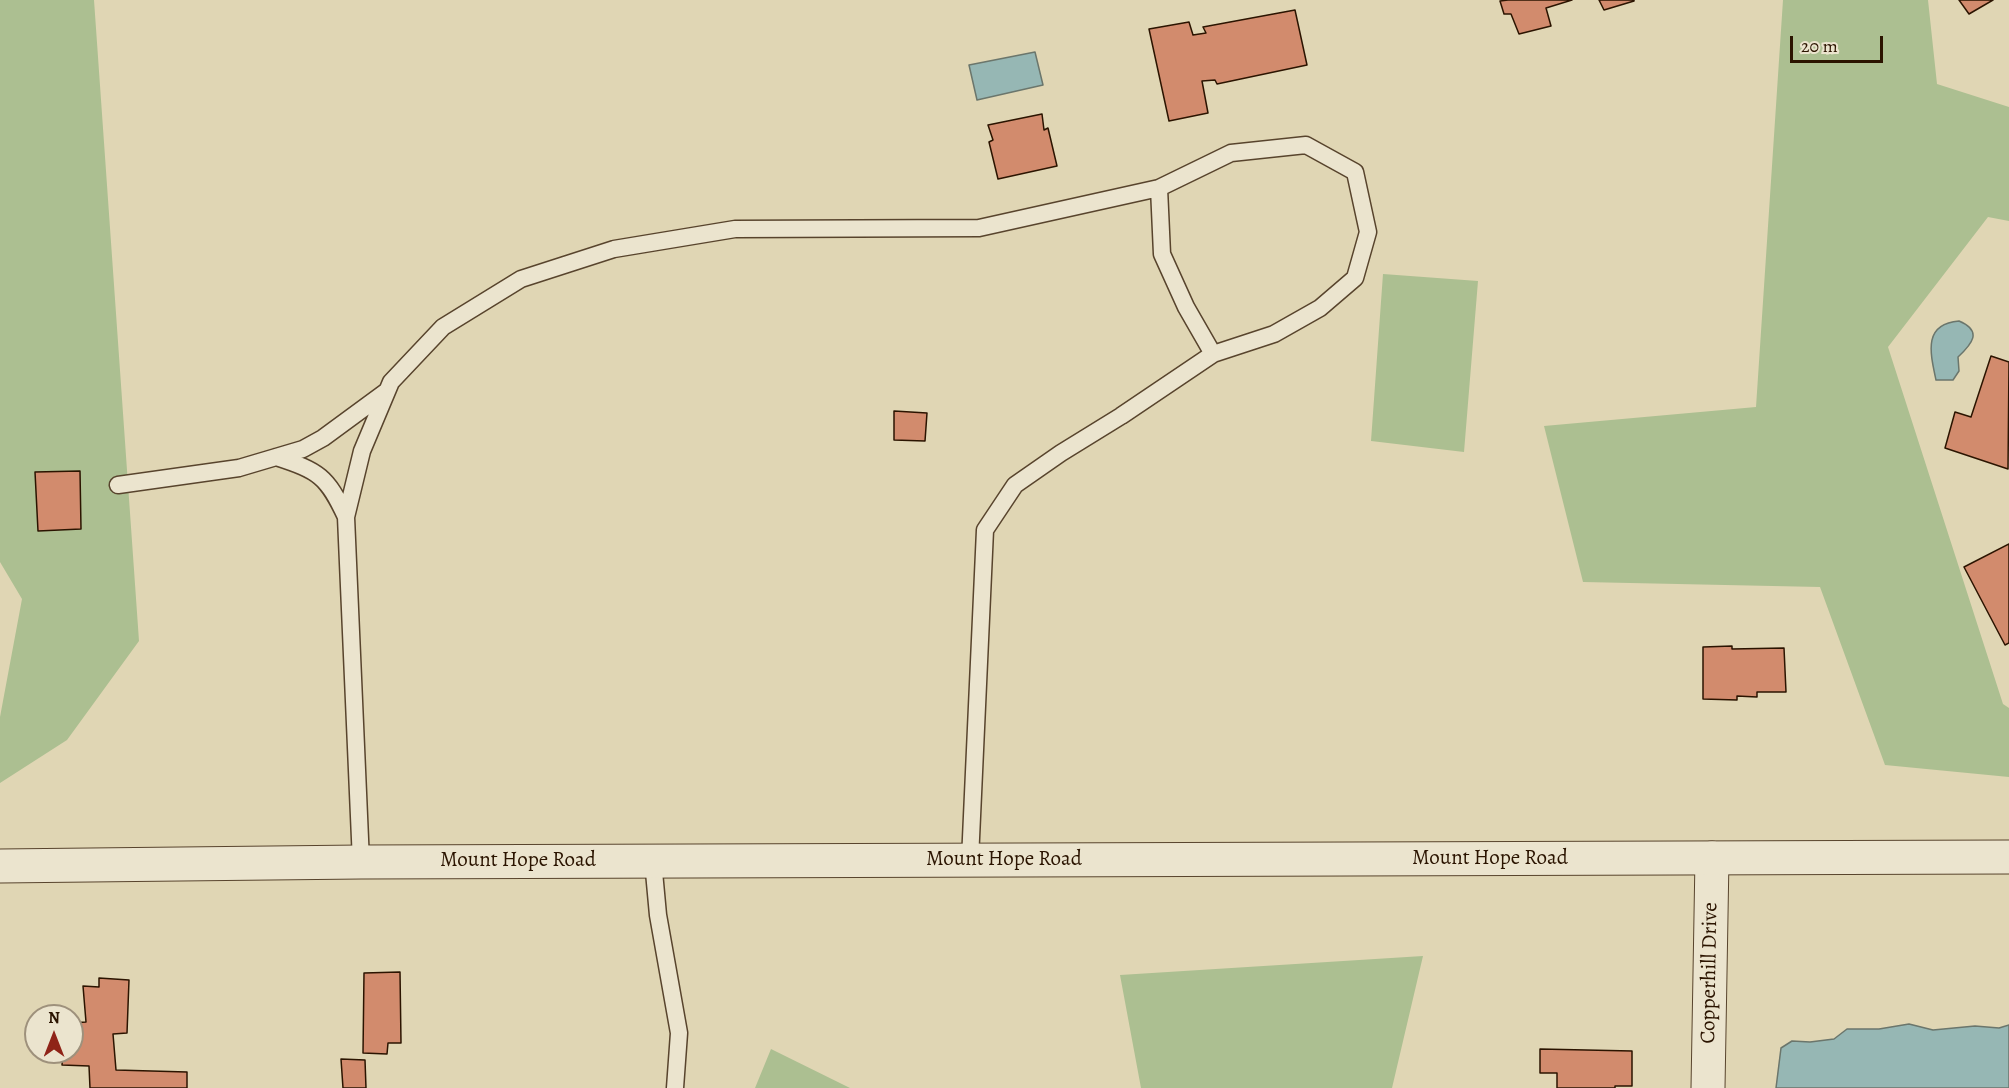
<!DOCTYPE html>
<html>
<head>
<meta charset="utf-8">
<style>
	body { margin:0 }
	#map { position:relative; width:2009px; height:1088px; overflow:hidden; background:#e0d6b4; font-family:Alegreya,serif }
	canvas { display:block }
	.north { position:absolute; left:24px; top:1004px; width:60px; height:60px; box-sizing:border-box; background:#ebe4ce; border:2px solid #9e917c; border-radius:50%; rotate:0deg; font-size:16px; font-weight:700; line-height:24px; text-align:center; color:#2b1400 }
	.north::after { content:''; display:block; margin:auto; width:21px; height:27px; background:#8f2418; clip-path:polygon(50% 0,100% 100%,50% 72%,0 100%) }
	.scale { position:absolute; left:1790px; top:36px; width:93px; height:27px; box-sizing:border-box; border:3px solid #2b1400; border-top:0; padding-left:8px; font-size:18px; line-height:21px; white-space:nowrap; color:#2b1400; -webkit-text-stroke:4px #ebe4ce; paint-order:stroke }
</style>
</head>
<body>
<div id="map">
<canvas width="2009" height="1088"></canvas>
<div class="north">N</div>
<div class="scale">20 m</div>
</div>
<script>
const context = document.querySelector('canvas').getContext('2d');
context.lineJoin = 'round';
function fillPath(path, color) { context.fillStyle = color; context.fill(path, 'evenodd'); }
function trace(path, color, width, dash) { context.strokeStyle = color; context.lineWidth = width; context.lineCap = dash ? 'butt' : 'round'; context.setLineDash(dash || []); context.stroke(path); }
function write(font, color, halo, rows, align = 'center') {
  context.font = font + ' Alegreya,serif'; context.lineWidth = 5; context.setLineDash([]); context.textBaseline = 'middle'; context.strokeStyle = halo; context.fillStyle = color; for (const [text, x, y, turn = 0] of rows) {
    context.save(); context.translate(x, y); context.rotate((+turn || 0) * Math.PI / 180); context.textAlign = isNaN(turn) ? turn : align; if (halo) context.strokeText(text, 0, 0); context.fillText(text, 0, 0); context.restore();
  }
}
const green = new Path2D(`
	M0,0H94L139,641L67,740L0,783V717L22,599L0,562Z
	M1783,0H1928L1937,84L2009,107V221L1988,217L1888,347L2003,704L2009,708V777L1885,765L1820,587L1583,582L1544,426L1756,407Z
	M1383,274L1478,281L1464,452L1371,441Z
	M1423,956L1392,1088H1141L1120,975Z
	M771,1049L850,1088H755Z`);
const water = new Path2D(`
	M1035,52L1043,85L977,100L969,65Z
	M1959,321C1983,331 1972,344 1958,357L1959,371L1953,380H1936C1930,352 1923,324 1959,321Z
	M1909,1024L1933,1030L1975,1026L1999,1028L2009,1025V1088H1776L1781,1048L1792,1041L1810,1042L1834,1039L1847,1029H1879Z`);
const building = new Path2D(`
	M1508,0H1572L1546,8L1551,26L1519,34L1511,14H1504L1500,1Z
	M1599,0H1634V1L1604,10Z
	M1959,0H1993L1969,14Z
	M1295,10L1307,65L1217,84L1215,80L1202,81L1208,113L1169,121L1149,29L1189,22L1193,35L1206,33L1203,27Z
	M1042,114L1044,130L1048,128L1057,166L998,179L989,142L993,140L988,125Z
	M1991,356L2009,362L2008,469L1945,448L1955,412L1971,417Z
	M894,411L927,413L925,441L894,440Z
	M80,471L81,529L38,531L35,472Z
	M2009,544V643L2005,645L1964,567Z
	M1732,646V649L1784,648L1786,692H1757V697L1737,696V700L1703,699V647Z
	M400,972L401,1043H388L387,1054L363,1053L364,973Z
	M99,978L129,980L127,1033L113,1034L116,1070L187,1072V1088H90L89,1066L62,1065L63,1052H72V1023L86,1022L83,986L99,987Z
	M1540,1049L1632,1051V1086H1615V1088H1557V1073H1540Z
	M341,1059L365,1060L366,1088H343Z`);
const service = new Path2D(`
	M276,457C319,471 327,476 346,517
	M118,485L239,468L303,449L323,438L387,391
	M970,860L985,530L1015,485L1061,453L1121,416L1213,354L1274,334L1320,308L1355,278L1368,232L1355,172L1306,145L1231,153L1159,188L1162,254L1186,307L1213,354
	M653,861L658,915L679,1033L675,1088
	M361,862L346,517L362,451L391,382L443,327L521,279L614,249L735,229L979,228L1159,188`);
const minor = new Path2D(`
	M1708,1088L1712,858`);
const tertiary = new Path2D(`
	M0,866L361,862L2009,857`);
const streetNames = [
	["Mount Hope Road",1490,859],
	["Mount Hope Road",1004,860],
	["Mount Hope Road",518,861],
	["Copperhill Drive",1710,973,-89]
];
fillPath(green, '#acbf91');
fillPath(water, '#96b7b4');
trace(water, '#6b766c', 1.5);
fillPath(building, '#d28b6d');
trace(building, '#2b1400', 1.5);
trace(service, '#58442d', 19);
trace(minor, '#58442d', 35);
trace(tertiary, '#58442d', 35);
trace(service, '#ebe4ce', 16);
trace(minor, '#ebe4ce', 33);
trace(tertiary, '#ebe4ce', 33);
write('21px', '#2b1400', '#ebe4ce', streetNames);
</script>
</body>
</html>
